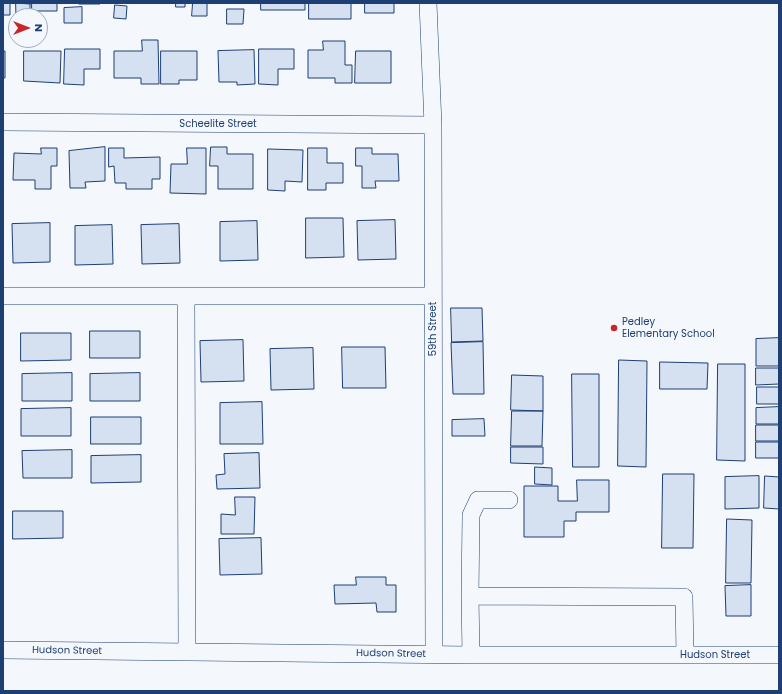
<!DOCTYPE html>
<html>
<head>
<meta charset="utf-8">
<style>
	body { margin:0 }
	#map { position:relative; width:782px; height:694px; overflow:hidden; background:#f4f7fb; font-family:Poppins,sans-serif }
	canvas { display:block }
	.frame { position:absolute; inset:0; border:4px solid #1d3f73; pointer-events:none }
	.north { position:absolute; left:8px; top:8px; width:40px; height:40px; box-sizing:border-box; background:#f4f7fb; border:1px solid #9eadc5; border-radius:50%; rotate:90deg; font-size:11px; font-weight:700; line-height:16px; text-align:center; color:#1d3f73 }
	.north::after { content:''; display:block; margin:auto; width:14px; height:18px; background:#c62828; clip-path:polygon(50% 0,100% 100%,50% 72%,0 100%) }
</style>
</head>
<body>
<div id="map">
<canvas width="782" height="694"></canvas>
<div class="frame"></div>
<div class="north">N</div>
</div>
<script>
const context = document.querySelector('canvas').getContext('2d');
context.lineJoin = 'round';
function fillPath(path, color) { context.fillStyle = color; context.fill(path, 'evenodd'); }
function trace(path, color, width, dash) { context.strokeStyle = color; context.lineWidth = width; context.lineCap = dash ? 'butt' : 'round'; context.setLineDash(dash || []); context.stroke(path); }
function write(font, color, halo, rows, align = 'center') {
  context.font = font + ' Poppins,sans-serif'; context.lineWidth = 3; context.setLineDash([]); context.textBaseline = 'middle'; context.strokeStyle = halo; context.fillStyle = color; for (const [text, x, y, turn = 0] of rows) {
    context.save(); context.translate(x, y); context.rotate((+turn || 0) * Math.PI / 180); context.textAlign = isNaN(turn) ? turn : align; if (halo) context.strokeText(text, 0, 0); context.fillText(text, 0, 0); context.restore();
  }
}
const building = new Path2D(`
	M3,3H10V15H3Z
	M16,3L30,4V16H16V18Z
	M32,3H57V11H32Z
	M79,3H100V4H79Z
	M176,3H185V7H176Z
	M193,3H207V16H192Z
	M261,3H305V10H261Z
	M309,3H351V19H309Z
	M365,3H394V13H365Z
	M115,5L127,6L126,19L114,18Z
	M82,7V23H64V8Z
	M227,9H244L243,24H227Z
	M142,40H158L159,84H141V78H114V51H142Z
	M323,41H345V65H352V83H335V78H308V50H323Z
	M65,49H100V69H84V85L64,84Z
	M259,49H294V69H278V85L259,84Z
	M254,50L255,84L237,85V82H219L218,51Z
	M3,51H5V78H3Z
	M24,51H61L60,83L24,81Z
	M161,51H197V80H179V84H161Z
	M356,51H391V83H355Z
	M105,147V181L85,182L86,188H70L69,151Z
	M211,147H227V154H253V189H218V166H210Z
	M41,148H57V166H51V189H35V180H13L14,153L41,154Z
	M109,148H124V158L160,157V179H152V189H126V183H115L114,166L109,167Z
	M187,148H206V194L170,193L171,164H187Z
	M308,148H327V163H343V183H326V190H308Z
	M356,148H372V154H398L399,181H375L376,188H362V166H356Z
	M268,149L303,150L302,182L285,181V191L268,190Z
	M306,218H343L344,257L306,258Z
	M395,220L396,259L358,260L357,221Z
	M257,221L258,260L220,261V222Z
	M50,223V262L13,263L12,224Z
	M179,224L180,263L142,264L141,225Z
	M112,225L113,264L75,265V226Z
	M451,308H482L483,341L452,342Z
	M90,331H140V358H90Z
	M21,333H71V360L21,361Z
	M779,338V366H756V339Z
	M243,340L244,381L201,382L200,341Z
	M483,342L484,394H453L451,343Z
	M342,347H385L386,388H343Z
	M313,348L314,389L271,390L270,349Z
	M619,360L647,361L646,467L618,466Z
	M660,362L708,363L707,389H660Z
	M718,364H745V461L717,460Z
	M756,368H779V384L756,385Z
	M72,373V401H22V374Z
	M140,373V401H90V374Z
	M572,374H599V467H573Z
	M512,375L543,376V411L511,410Z
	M757,387H779V404H757Z
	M262,402L263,444H220V403Z
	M779,407V424H756V408Z
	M71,408V436H21V409Z
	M512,411H543L542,446H511Z
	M91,417H141V444H91Z
	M484,419L485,436H452V420Z
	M756,425H779V441H756Z
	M756,442H779V458H756Z
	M511,447H543V464L511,463Z
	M72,450V478H23L22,451Z
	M259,453L260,488L217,489L216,475L225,474L224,454Z
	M141,455V482L91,483V456Z
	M535,467L552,468V485L535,484Z
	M663,474H694L693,548H662Z
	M759,476V508L725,509V477Z
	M765,476L779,477V509L764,508Z
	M577,480H609V512H576V521H564V537H524V486H558V501H577Z
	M235,497H255L254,534H221V514L235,515Z
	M13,511H63V538L13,539Z
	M727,519L752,520L751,583H726Z
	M261,538L262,574L220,575L219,539Z
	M356,577H386V585H396V612H377L376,603L335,604L334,585H356Z
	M751,585V616H726L725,586Z`);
const minor = new Path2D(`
	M428,3L433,125L434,654
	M3,122L433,125
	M3,296H433
	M186,296L187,652
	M470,596L471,515L478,500H509
	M3,650L471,655H779
	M471,655L470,596L684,597L685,655`);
const markers = [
	[614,328,4,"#c62828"]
];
const streetNames = [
	["Scheelite Street",218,124],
	["59th Street",433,329,-90],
	["Hudson Street",67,651,1],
	["Hudson Street",391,654,1],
	["Hudson Street",715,655]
];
const poiNames = [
	["Pedley",622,322],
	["Elementary School",622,334]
];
fillPath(building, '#d5e0f0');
trace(building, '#1d3f73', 1);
trace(minor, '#1d3f73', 18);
trace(minor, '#f4f7fb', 17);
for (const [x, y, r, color] of markers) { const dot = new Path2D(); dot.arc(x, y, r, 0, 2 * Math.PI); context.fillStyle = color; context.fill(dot); trace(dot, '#f4f7fb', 1.5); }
write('10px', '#1d3f73', '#f4f7fb', streetNames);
write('10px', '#1d3f73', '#f4f7fb', poiNames, 'left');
</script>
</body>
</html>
